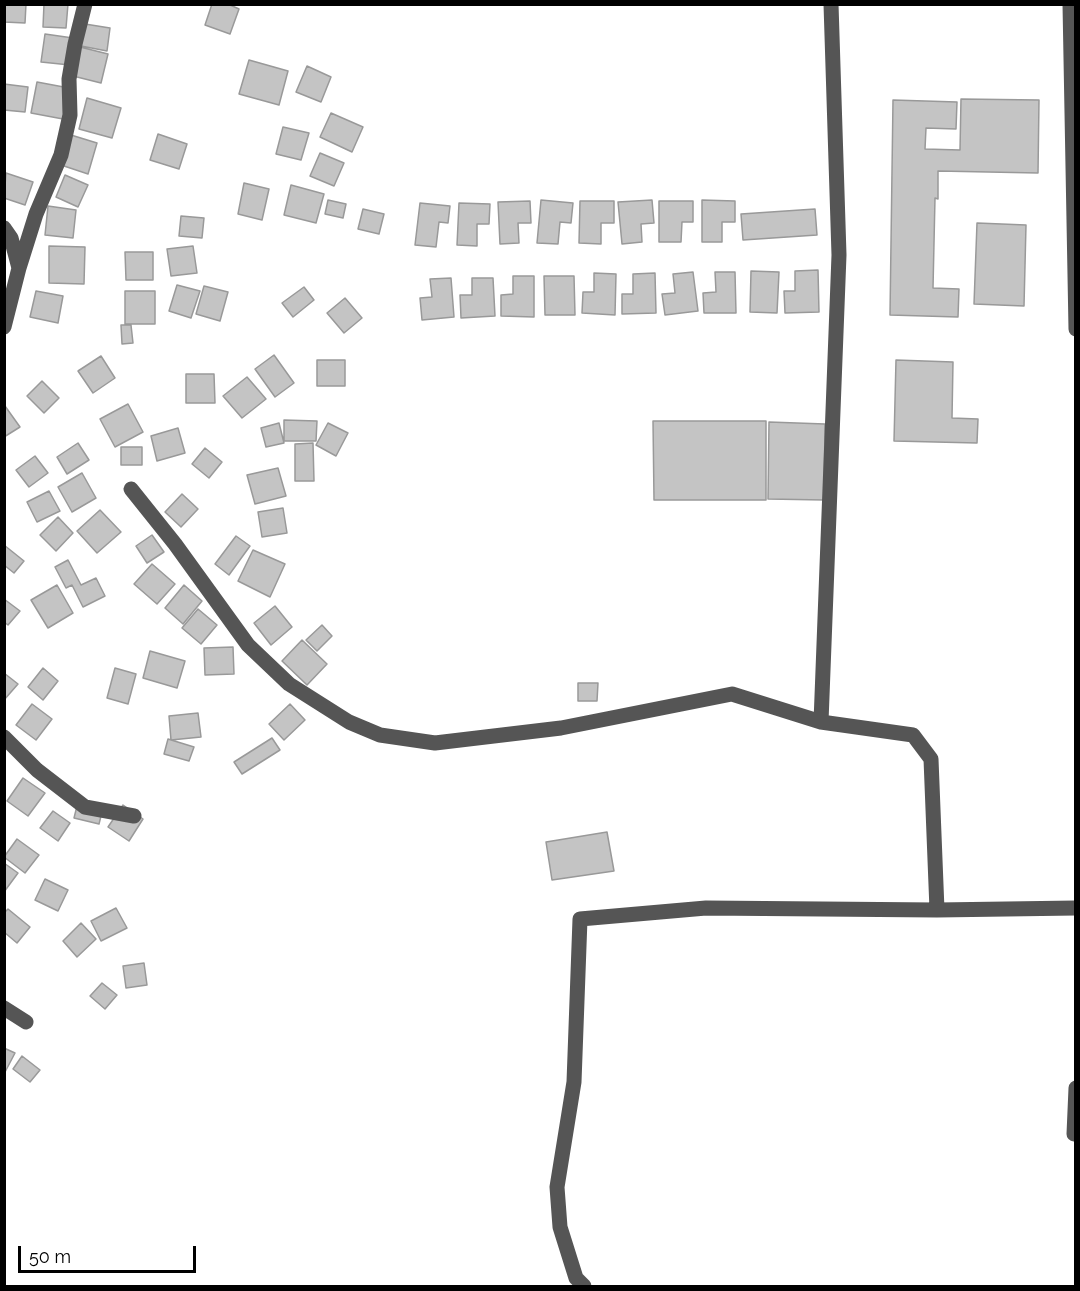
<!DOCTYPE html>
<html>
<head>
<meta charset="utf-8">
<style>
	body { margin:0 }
	#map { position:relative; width:1080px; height:1291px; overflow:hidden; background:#fff; font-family:Raleway,sans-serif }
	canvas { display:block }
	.frame { position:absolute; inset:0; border:6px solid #000; pointer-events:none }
	.scale { position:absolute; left:18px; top:1246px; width:178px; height:27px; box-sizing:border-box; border:3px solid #000; border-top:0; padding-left:8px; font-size:18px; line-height:21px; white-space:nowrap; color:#000; -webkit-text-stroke:4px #fff; paint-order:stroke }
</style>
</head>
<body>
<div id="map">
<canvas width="1080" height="1291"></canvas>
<div class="frame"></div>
<div class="scale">50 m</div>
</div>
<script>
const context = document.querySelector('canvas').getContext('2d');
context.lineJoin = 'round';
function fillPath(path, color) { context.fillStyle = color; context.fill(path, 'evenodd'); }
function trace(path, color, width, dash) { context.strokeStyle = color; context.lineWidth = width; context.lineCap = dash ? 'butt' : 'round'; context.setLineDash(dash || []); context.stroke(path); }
const building = new Path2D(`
	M4,4H26L25,23L4,22Z
	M44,4H68L66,28L43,27Z
	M212,4H228L239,9L230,34L205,25Z
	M85,24L110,28L107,51L81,46Z
	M45,34L73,38L70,65L41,62Z
	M80,47L108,54L101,83L73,76Z
	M249,60L288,71L279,105L239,94Z
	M307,66L331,77L321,102L296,92Z
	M37,82L69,88L63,119L31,113Z
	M4,84L28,87L25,112L4,110Z
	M87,98L121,108L112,138L79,129Z
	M961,99L1039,100L1038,173L938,171V199L935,198L933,288L959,289L958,317L890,315L893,100L957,102L956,129L926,128L925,149L960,150Z
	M331,113L363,127L352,152L320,137Z
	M283,127L309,133L301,160L276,154Z
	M158,134L187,144L179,169L150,160Z
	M71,135L97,143L88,174L61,165Z
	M320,153L344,163L334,186L310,176Z
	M6,173L33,182L25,205L4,198Z
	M65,175L88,185L78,207L56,197Z
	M244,183L269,189L262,220L238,214Z
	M291,185L324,194L316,223L284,215Z
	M328,200L346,204L343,218L325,214Z
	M541,200L573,203L571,223L560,222L558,244L537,243Z
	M652,200L654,223L641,224L642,242L622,244L618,202Z
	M702,200L735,201V222H722V242H702Z
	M530,201L531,223H518L519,243L500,244L498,202Z
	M580,201H614V223H601V244L579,243Z
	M659,201H693V222H682L681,242H659Z
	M420,203L450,206L448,223L439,222L436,247L415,245Z
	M459,203L490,204L489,224H477V246L457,245Z
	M48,206L76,210L73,238L45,235Z
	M363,209L384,214L379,234L358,229Z
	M815,209L817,235L743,240L741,214Z
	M181,216L204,218L202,238L179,236Z
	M977,223L1026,225L1024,306L974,304Z
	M49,246L85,247L84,284L49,283Z
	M193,246L197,273L171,276L167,249Z
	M125,252H153V280H126Z
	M818,270L819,312L785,313L784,291H795V271Z
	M751,271L779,272L777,313L750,312Z
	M693,272L698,311L665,315L662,294L675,293L673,274Z
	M715,272H735L736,313H704L703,293L716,292Z
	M594,273L616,274L615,315L582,313L583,292H594Z
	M655,273L656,313L622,314V294H633V274Z
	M513,276H534V317L501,316V295L513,294Z
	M544,276H574L575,315H545Z
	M451,278L454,317L422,320L420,298L432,297L430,279Z
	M472,278H493L495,316L461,318L460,295H472Z
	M177,285L200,291L191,318L169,311Z
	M204,286L228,292L220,321L196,314Z
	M304,287L314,300L293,317L282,303Z
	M36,291L63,296L58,323L30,317Z
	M125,291H155V324H125Z
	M345,298L362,318L344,333L327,313Z
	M121,325H131L133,343L122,344Z
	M274,355L294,383L275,397L255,369Z
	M101,356L115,378L93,393L78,371Z
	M317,360H345V386H317Z
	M896,360L953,362L952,418L978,419L977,443L894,441Z
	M186,374H214L215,403H186Z
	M247,377L266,399L242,418L223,396Z
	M42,381L59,398L44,413L27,396Z
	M128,404L143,432L115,447L100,419Z
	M5,406L20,427L4,437V407Z
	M284,420L317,421L316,441H284Z
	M653,421H766V500H654Z
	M769,422L825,424L824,500L768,499Z
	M279,423L284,443L266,447L261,428Z
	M328,423L348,433L336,456L316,445Z
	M178,428L185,453L157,461L151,436Z
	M78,443L89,460L67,474L57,457Z
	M313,443L314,481H295V444Z
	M121,447H142V465H121Z
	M205,448L222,462L209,478L192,464Z
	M35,456L48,473L29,487L16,470Z
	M278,468L286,496L255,504L247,475Z
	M82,473L96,498L72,512L58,487Z
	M49,491L60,511L37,522L27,502Z
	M182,494L198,509L181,527L165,512Z
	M283,508L287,533L262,537L258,512Z
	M100,510L121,532L97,553L77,531Z
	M58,517L73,533L56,551L40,535Z
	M152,535L164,552L147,563L136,546Z
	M236,536L250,546L229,575L215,564Z
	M4,545L24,561L14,573L4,565Z
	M253,550L285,564L270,597L238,581Z
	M68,560L81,585L96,578L105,596L83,607L72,585L66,588L55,567Z
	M152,564L175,584L157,604L134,584Z
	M57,585L73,613L48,628L31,600Z
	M184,585L202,601L183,624L165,608Z
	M4,599L20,611L8,625L4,622Z
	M275,606L292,627L271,645L254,623Z
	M198,609L217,625L201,644L182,628Z
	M322,625L332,636L317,651L306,640Z
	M302,640L327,664L307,685L282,661Z
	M233,647L234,674L205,675L204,648Z
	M150,651L185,661L177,688L143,678Z
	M43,668L58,681L43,700L28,687Z
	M115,668L136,674L128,704L107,698Z
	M4,673L18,684L4,700Z
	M578,683H598L597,701H578Z
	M32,704L52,719L36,740L16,725Z
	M290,704L305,720L284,740L269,724Z
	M198,713L201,737L171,740L169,716Z
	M272,738L280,750L242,774L234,762Z
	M168,739L194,747L189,761L164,754Z
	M23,778L45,793L28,816L7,801Z
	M78,802L103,808L99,824L74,818Z
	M123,805L143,819L129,841L108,827Z
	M53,811L70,823L58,841L40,828Z
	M607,832L614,871L552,880L546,842Z
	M17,839L39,855L25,873L4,857Z
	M4,863L18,873L4,892Z
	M45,879L68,890L58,911L35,900Z
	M116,908L127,928L101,941L91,921Z
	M8,909L30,927L17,943L4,932V913Z
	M81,923L96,939L77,957L63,941Z
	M144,963L147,985L126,988L123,966Z
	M102,983L117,995L105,1009L90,996Z
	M4,1048L15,1053L4,1074Z
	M22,1056L40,1070L30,1082L13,1069Z`);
const minor = new Path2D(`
	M1070,4L1076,329
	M4,228L11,238L19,268L4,327
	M19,268L36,214L61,155L70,115L69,79L75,44L85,4
	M131,489L175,544L248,645L289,684L349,722L380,735L435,743L561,728L732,694L821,722L913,735L931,759L937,910
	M821,722L839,255L831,4
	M4,737L37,770L85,807L134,816
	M4,1008L26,1022
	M1074,1134L1076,1088
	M584,1286L576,1278L560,1227L557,1187L574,1082L580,919L706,908L937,910L1076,908`);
fillPath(building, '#c4c4c4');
trace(building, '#999', 1.5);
trace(minor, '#555', 15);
</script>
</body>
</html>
